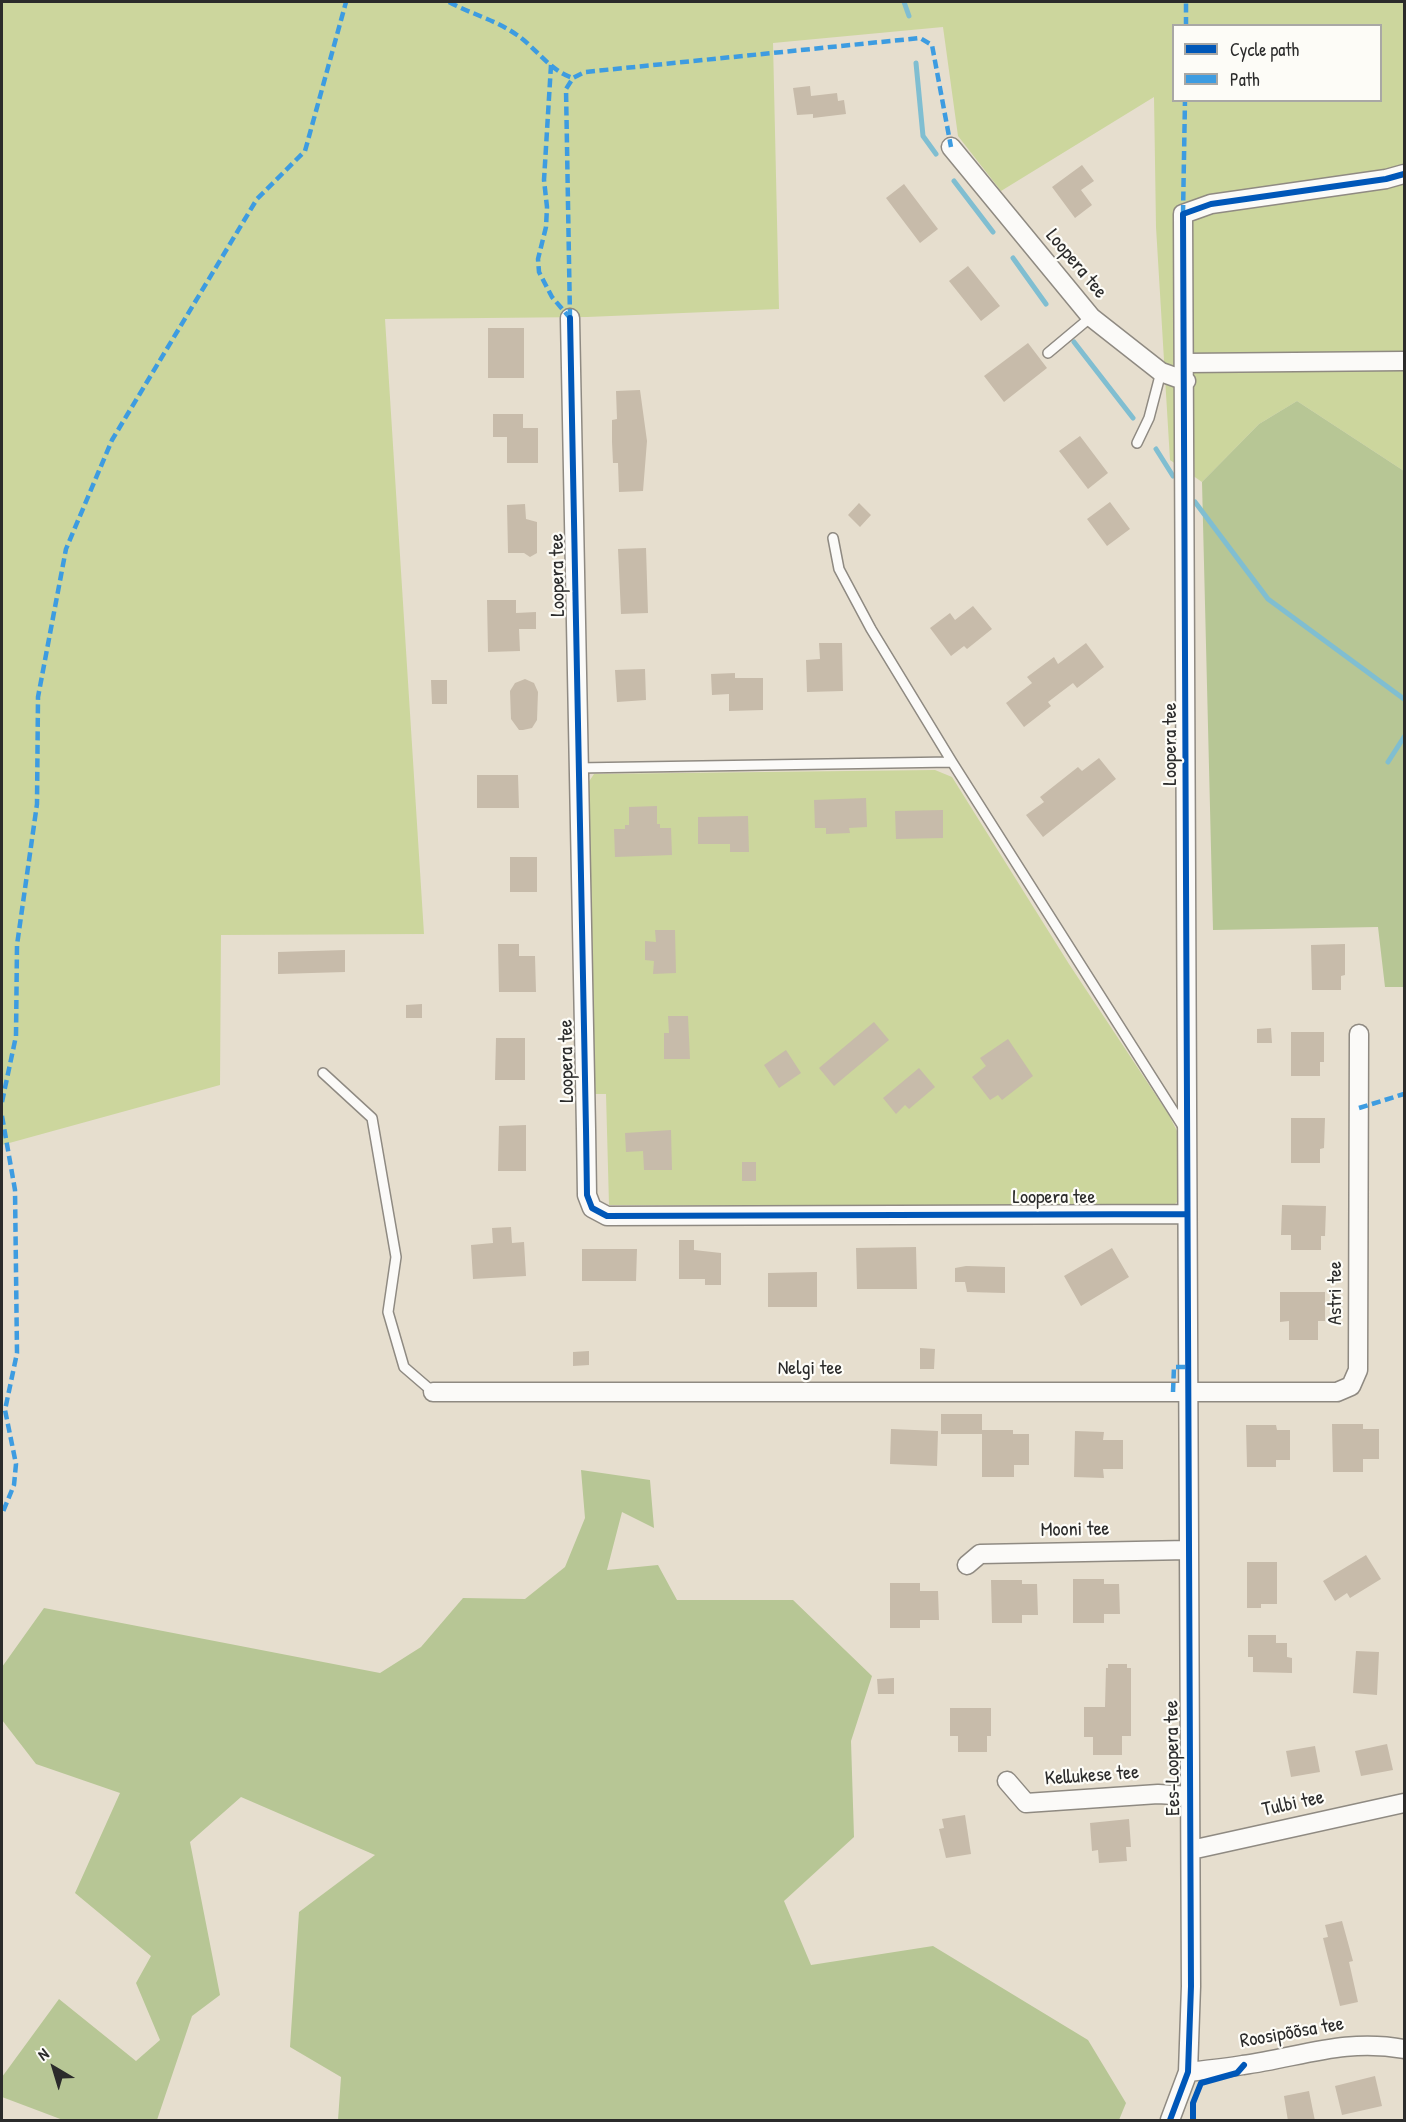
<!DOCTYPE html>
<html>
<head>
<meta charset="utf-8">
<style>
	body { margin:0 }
	#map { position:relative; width:1406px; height:2122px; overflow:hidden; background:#e6dece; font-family:"Patrick Hand",sans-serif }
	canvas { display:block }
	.frame { position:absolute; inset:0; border:3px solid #2b2b2b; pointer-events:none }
	.legend { position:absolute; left:1172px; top:24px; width:210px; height:78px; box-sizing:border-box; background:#fdfcf7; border:2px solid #a9a8a5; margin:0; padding:8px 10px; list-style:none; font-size:18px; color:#2b2b2b }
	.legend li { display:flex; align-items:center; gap:12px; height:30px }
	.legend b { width:30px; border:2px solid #a9a8a5 }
	.north { position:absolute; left:24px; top:2038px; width:60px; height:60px; -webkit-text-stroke:4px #fdfcf7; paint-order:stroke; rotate:322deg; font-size:16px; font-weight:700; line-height:24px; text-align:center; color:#2b2b2b }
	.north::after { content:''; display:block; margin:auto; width:21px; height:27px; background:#2b2b2b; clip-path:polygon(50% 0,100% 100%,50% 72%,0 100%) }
</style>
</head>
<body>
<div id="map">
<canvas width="1406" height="2122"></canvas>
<div class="frame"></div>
<ul class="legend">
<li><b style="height:8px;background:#0057b8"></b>Cycle path</li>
<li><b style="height:8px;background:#3d9ce1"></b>Path</li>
</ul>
<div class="north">N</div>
</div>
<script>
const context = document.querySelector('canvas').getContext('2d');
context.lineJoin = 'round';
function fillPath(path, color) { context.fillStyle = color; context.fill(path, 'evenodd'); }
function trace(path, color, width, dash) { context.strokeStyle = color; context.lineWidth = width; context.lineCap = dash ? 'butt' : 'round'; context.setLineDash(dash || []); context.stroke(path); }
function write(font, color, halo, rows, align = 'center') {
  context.font = font + ' "Patrick Hand",sans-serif'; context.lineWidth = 4.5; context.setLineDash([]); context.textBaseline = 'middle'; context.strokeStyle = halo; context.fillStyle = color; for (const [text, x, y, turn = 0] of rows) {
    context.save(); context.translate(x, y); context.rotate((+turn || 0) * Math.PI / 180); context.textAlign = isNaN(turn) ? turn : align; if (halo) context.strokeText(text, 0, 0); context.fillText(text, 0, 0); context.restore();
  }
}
const green = new Path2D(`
	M2,2H1404V471L1297,401L1259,424L1202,482L1170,460L1156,227L1154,97L1001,191L958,136L943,27L773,43L779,309L587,317L385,319L424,934L221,935L220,1085L2,1145ZM1174,26H1380V100H1174Z
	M935,770L952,777L1069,964L1169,1115L1182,1141V1197L1172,1207L609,1205L606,1094H592L584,789L594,774Z`);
const forest = new Path2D(`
	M1297,401L1404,471V987H1385L1378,927L1213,930L1202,482L1259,424Z
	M581,1470L650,1480L654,1528L622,1512L607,1570L658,1565L677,1600H793L872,1676L851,1741L854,1837L784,1901L811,1965L933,1946L1088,2040L1126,2103L1119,2120H338L341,2077L290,2047L299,1912L375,1855L241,1797L190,1842L220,1995L192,2016L157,2120H63L2,2097V2077L59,1999L136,2061L160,2040L136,1983L151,1956L75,1893L120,1793L36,1764L2,1720V1667L44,1608L380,1673L421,1647L463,1598L525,1599L565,1567L585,1518Z`);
const stream = new Path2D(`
	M904,2L909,16
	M916,63L923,136L936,154
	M954,181L993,232
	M1013,258L1046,304
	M1074,342L1133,418
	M1156,449L1173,476
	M1195,502L1268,599L1404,699
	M1388,762L1404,737`);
const building = new Path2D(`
	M810,86L811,96L837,93L838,101L844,100L846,114L813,118V114L797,115L793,88Z
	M1082,165L1094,181L1081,190L1092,205L1075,218L1052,187Z
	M904,184L938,229L920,243L886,198Z
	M968,266L1000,306L981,321L949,281Z
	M488,328H524V378H488Z
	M1028,343L1047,368L1004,402L984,376Z
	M640,390L647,441L643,491L619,492L618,463H613L612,442V420L617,419L616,391Z
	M493,414H523V428H538V463H507V437H493Z
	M1080,436L1108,473L1088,489L1059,451Z
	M1110,502L1130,529L1107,546L1087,519Z
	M859,503L871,515L860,527L848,515Z
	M525,504L526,519L537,522V553L530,557L524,553H508L507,505Z
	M646,548L648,613L621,614L618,549Z
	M487,600H516V613L536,612V629H519L520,651L488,652Z
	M973,606L992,629L967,649L964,646L951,656L930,628L950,613L955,620Z
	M819,643H842L843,691L807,692L806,660L820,659Z
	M1086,643L1104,667L1077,688L1073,683L1048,702L1051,706L1024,727L1006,703L1032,683L1027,677L1054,657L1058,664Z
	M645,669L646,700L617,702L615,670Z
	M735,673V678H763V710L729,711V694L712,695L711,674Z
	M525,679L534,683L538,692L537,720L532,728L523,730H519L511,719L510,691L515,683Z
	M431,680H447V704H432Z
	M1099,758L1116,779L1043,837L1026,815L1044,802L1040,797L1078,767L1082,771Z
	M477,775H518L519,808H477Z
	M866,798L867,827L849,828L850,833L826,834V828H815L814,800Z
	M657,806V824H660V828H671L672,855L615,857L614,829H625V825H629V807Z
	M943,810V838L896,839L895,811Z
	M748,816L749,852H730V844H698V817Z
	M510,857H537V892H510Z
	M655,930H675L676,973L653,974L654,961L645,960V941L656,942Z
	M498,944H519V956H535L536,992H499Z
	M1345,944V975L1341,976V990H1312L1311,945Z
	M345,950V972L278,974V952Z
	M422,1004V1018H406V1005Z
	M668,1016H688L690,1059H664V1033H669Z
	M874,1022L889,1040L834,1086L819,1068Z
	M1271,1028L1272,1043H1257V1029Z
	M1291,1032H1324V1062H1320V1076H1291Z
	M496,1038H525V1080H495Z
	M1008,1039L1033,1076L1002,1100L998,1095L990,1100L972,1077L986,1066L980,1058Z
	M786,1050L801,1073L779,1088L764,1065Z
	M919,1068L935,1087L909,1109L905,1105L896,1114L883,1098Z
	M1291,1118H1325L1324,1148L1320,1149V1163H1291Z
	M526,1125V1171H498L499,1126Z
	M671,1130L672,1170H644L643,1151L626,1152L625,1133Z
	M742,1162H756V1181H742Z
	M1282,1205L1326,1206L1325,1236H1321V1250H1291V1235H1281Z
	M511,1227L512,1243L524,1242L526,1276L473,1279L471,1245L493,1243L492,1228Z
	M679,1240H694V1250L721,1253V1285H705V1279H679Z
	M916,1247L917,1289H857L856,1248Z
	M1112,1248L1129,1277L1081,1306L1064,1276Z
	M582,1249H637L636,1281H582Z
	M966,1266L1005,1267V1293L967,1292L965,1282H955V1268Z
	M817,1272V1307H768V1273Z
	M1280,1292H1325V1321H1318V1340H1289V1321L1280,1322Z
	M920,1348L935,1349L934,1369H920Z
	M589,1351V1365L573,1366V1352Z
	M941,1414H982V1434H941Z
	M1332,1424H1363V1429H1379V1459H1363V1472H1333Z
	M1246,1425H1276L1277,1430H1290V1460H1276V1467H1247Z
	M891,1429L938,1431L937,1466L890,1464Z
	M982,1430H1013V1434H1029V1465H1014V1477H982Z
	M1075,1431L1104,1432L1103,1440H1123V1469H1103L1104,1478L1074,1477Z
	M1366,1555L1381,1579L1350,1598L1347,1593L1335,1601L1323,1581Z
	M1247,1562H1277V1604H1261V1608H1247Z
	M1073,1579H1104V1584H1119L1120,1614H1104V1623H1073Z
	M991,1580H1022V1584H1037L1038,1615H1022V1623H992Z
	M890,1583H920V1591H938L939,1620H920V1628H890Z
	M1248,1635H1276V1643H1287V1657L1292,1658V1673L1253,1672V1657H1248Z
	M1356,1651L1379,1652L1377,1695L1353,1693Z
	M1108,1664H1127V1668H1131V1736H1122V1755H1093V1737H1084V1707H1105L1106,1668H1108Z
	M894,1678V1694H878L877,1679Z
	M950,1708H991V1736H987V1752H958V1736H950Z
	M1387,1744L1393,1770L1361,1776L1355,1751Z
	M1315,1746L1320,1772L1291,1777L1286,1751Z
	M965,1815L971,1854L946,1858L939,1829L944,1828L942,1819Z
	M1129,1819L1131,1847H1126L1127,1861L1099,1863L1098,1850L1092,1851L1090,1823Z
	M1342,1921L1353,1961L1349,1962L1358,2002L1340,2006L1323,1938L1328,1937L1325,1925Z
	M1375,2076L1382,2106L1342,2115L1335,2086Z
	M1309,2091L1315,2121H1288L1284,2096Z`);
const lane = new Path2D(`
	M1048,353L1091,317
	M1137,443L1149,418L1161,372
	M833,538L839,569L871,629L952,762L1184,1128
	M577,768L952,762
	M323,1073L372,1118L396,1257L388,1312L404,1367L433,1392`);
const street = new Path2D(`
	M951,147L1091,317L1161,372L1186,381
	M570,318L586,1129L587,1195L592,1208L607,1216L1186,1214
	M1186,363L1404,361
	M433,1392H1337L1351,1386L1358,1370L1359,1034
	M967,1565L980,1554L1188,1550
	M1007,1781L1026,1803L1158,1794L1190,1796
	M1191,1850L1404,1803
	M1188,2072C1206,2070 1225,2068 1243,2065C1301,2057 1345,2038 1404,2049
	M1170,2120L1188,2072L1191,1986L1183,214L1211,204L1386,179L1404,174`);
const quiet = new Path2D(`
	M449,2C471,14 496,20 517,35C536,48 550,71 573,78
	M1186,26V2
	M551,65L544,180L547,207L546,227L538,259L539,272L552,297L570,318
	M1183,214L1185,100
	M570,318L566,89L573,78L585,72L920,38L932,45L951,147
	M2,1102L16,1036L17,945L37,804L38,697L66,549L112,440L257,199L305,151L346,2
	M1359,1108L1404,1094
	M2,1116L15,1190L17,1353L5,1410L16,1464L14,1485L2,1514
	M1173,1392L1174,1367H1187`);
const cycleway = new Path2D(`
	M570,318L586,1129L587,1195L592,1208L607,1216L1186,1214
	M1170,2120L1188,2072L1191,1986L1183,214L1211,204L1386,179L1404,174
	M1193,2120V2103L1201,2083L1237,2073L1244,2065`);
const streetNames = [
	["Loopera tee",1076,264,50],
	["Loopera tee",558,575,-91],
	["Loopera tee",1171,744,-90],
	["Loopera tee",567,1061,-91],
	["Loopera tee",1054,1198],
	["Astri tee",1336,1293,-90],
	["Nelgi tee",810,1369],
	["Mooni tee",1075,1530,-1],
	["Ees-Loopera tee",1173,1758,-91],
	["Kellukese tee",1092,1776,-4],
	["Tulbi tee",1293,1804,-12],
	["Roosipõõsa tee",1292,2033,-10]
];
fillPath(green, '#ccd69d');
fillPath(forest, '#b7c695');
trace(stream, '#80bed1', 5);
fillPath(building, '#c7bbaa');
trace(lane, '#8f8a82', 12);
trace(street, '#8f8a82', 21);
trace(lane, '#fbfaf8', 9);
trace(street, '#fbfaf8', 18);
trace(quiet, '#3d9ce1', 4.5, [9, 4.5]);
trace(cycleway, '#0057b8', 6);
write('20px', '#2b2b2b', '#fdfcf7', streetNames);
</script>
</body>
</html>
